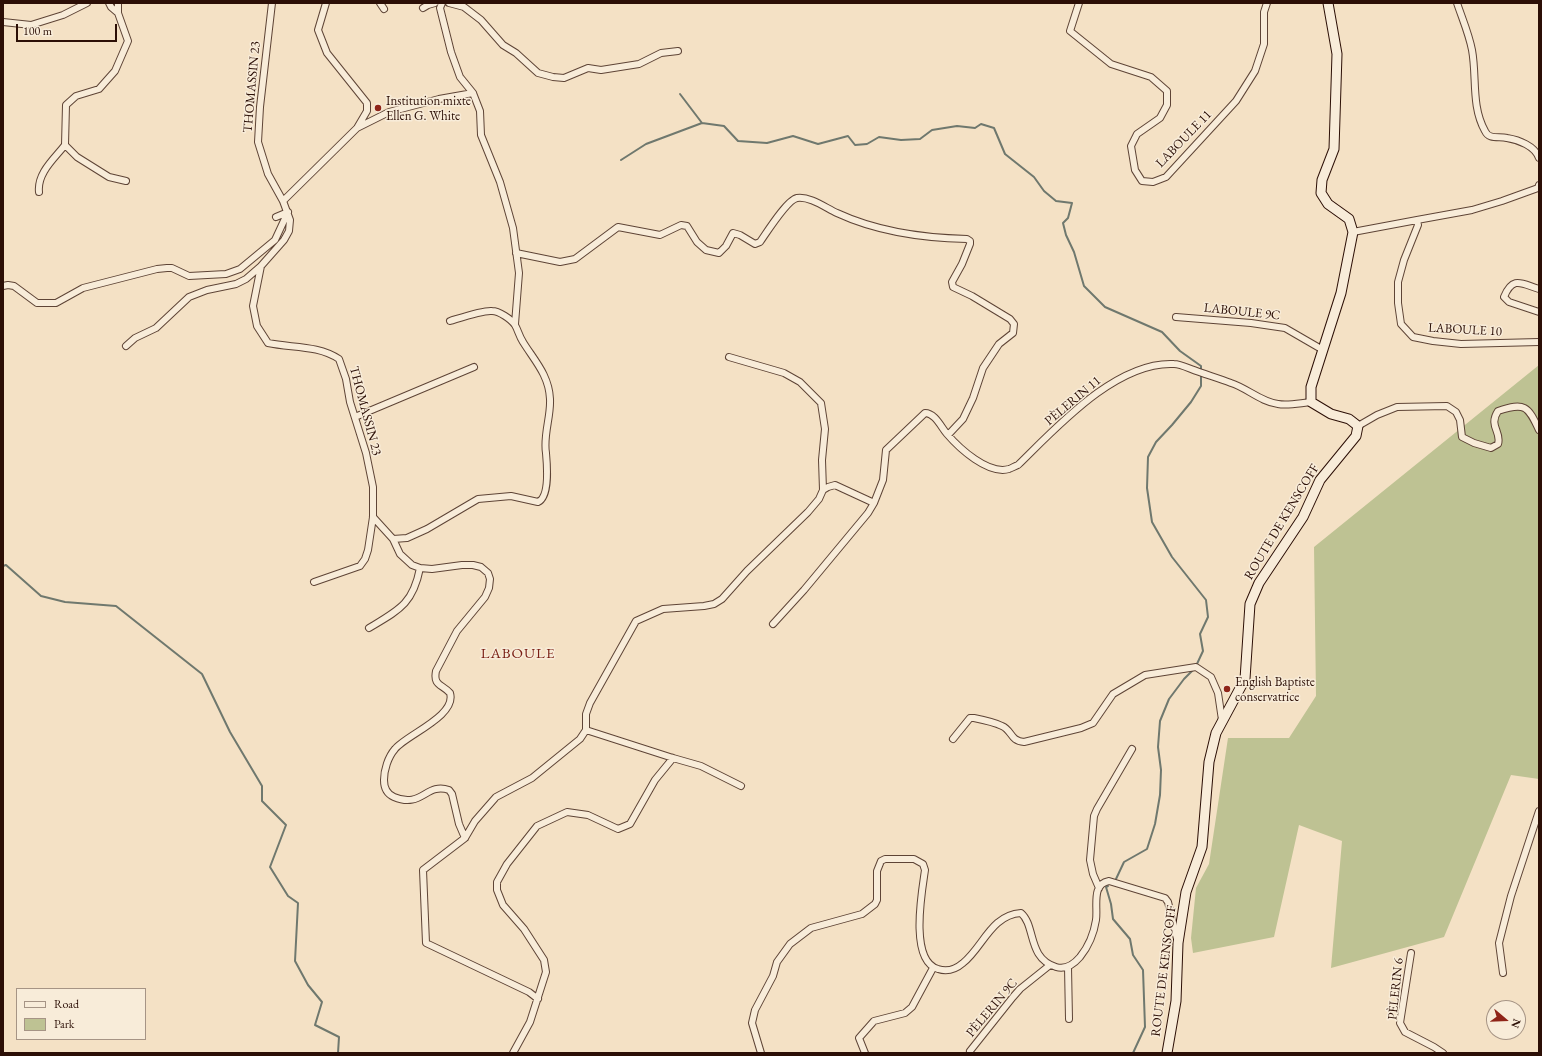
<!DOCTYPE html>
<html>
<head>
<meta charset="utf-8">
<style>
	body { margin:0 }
	#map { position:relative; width:1542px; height:1056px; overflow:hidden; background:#f4e1c5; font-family:"EB Garamond",serif }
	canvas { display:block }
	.frame { position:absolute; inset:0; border:4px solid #2c0f06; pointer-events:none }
	.legend { position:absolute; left:16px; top:988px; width:130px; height:52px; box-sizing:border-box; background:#f8ecd9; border:1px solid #a69485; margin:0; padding:5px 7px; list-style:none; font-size:12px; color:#2c0f06 }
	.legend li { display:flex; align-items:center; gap:8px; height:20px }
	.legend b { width:20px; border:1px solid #a69485 }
	.north { position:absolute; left:1486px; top:1000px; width:40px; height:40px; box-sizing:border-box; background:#f8ecd9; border:1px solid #a69485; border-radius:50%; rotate:109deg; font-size:11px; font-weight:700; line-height:16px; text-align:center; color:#2c0f06 }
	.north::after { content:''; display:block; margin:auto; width:14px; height:18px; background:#8f2418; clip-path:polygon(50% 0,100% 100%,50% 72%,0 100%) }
	.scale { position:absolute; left:16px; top:24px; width:101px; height:18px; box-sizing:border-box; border:2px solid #2c0f06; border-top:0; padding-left:5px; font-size:12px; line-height:14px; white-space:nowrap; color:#2c0f06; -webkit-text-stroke:3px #f8ecd9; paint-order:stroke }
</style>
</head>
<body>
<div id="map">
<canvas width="1542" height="1056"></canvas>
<div class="frame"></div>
<ul class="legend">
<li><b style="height:5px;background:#f8ecd9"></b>Road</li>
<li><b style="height:11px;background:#bec293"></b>Park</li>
</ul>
<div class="north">N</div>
<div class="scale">100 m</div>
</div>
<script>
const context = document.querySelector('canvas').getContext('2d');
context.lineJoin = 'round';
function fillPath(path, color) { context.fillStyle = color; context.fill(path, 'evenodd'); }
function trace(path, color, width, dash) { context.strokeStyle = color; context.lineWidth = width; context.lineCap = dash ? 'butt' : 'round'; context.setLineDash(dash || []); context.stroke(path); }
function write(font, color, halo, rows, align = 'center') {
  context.font = font + ' "EB Garamond",serif'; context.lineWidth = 3; context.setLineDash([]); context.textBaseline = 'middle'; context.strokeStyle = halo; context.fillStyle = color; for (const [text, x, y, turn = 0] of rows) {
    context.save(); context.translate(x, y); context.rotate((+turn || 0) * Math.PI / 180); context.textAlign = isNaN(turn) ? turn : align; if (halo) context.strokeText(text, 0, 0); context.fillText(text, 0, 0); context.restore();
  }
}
const green = new Path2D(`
	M1539,365V779L1511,775L1444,937L1331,968L1342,841L1299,825L1274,937L1193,953L1191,938L1196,888L1209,864L1228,738H1289L1316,696L1314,547Z`);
const stream = new Path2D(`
	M680,94L702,123L724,126L738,141L767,143L793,136L818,144L848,136L855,145L867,144L879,137L901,140L920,139L932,130L957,126L975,128L981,124L994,128L1005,154L1034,177L1044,191L1056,201L1072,203L1068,218L1063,223L1066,235L1074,252L1084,286L1105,307L1162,332L1180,351L1201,366V386L1191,402L1172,425L1156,442L1148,457L1147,488L1152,522L1172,557L1206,600L1208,617L1200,634L1203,651L1196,666
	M621,160L646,144L702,123
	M3,566L6,565L41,596L65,602L116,606L202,674L230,732L262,786V801L286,825L270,867L288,896L298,903L295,961L308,985L322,1002L315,1025L339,1037L338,1053
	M1116,879L1124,862L1147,849L1155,824L1160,795L1161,770L1158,747L1160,721L1169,699L1184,679L1193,670
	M1108,886L1106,887L1111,904L1113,919L1130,939L1133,955L1143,970L1145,1027L1133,1053`);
const minor = new Path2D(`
	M109,3L111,7L118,13V3
	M272,3L260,107L258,142L268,174L283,201L290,220L289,231L284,240L261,266L253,306L257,326L268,343C292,348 318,345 339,359L346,379L350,402L366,453L373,487V517L368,550L365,559L360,566L314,582
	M326,3L318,30L327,53L367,103V111L357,128
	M380,3L384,9
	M442,3L440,8L451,52L460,77L473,93
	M449,3L464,7L481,20L503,45L516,53L538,73L553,77L564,78L588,68L601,70L639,64L661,53L678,51
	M1079,3L1070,31L1111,64L1151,77L1167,91V105L1160,118L1137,134L1131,146L1135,170L1142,181L1153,182L1166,177L1236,101L1255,71L1264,44V12L1267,3
	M1457,3C1462,18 1469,34 1472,50C1477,77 1471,106 1485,131C1489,140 1499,136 1507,138C1519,140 1535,146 1539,158
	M423,8L428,5L435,3
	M118,13L128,41L115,71L99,89L76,96L66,105L65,145L77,157L109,177L126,181
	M3,22L31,25L63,15L87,3
	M39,192C37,173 54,159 65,145
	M283,201L357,128L389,112L439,99L473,93L480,111L481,135L500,182L513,228L519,273L515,324
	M276,217L288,212
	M1417,220L1472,210L1502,201L1538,188L1539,185
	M1353,232L1417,220L1418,225L1404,260L1398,282V303L1401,324L1413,337L1433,341L1461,344L1539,342
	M516,253L560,262L575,259L618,227L660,235L681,225L687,226L697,242L706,250L719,253L726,246L733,233L740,235L755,244L760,242C767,232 787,200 797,198C810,196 826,208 837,213C878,232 922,238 967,239L970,241V244L962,264L952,282L953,287L972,296L1010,319L1014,324L1013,333L999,344L983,368L973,398L963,419L948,435
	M3,286L8,285L14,286L37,303H56L83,288L157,269L167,268H172L189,276L226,274L240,269L275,240L288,212
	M1539,289C1522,284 1513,275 1504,297L1509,302L1539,312
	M1176,317L1251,323L1285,328L1323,350
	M126,346L135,338L156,328L189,297L207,290L236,284L246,279L261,266
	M729,357L784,373L800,382L821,403L825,429L822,460L823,490
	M355,417L474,367
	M1358,426L1377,415L1397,407L1447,406L1456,412L1460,420L1462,437L1474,443L1491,448L1498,444C1502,432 1488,426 1498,411C1525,402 1528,406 1539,430
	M373,517L393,539L400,554L412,565L420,568L432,569L462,565H473L481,567L488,573L490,579L489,588L485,597L457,631L436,671C433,686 442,684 450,693C457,716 406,735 395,749C388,757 384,770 384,780C384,788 387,794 394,797C422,809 426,782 449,790L452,794L459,824L465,838
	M393,539L407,538L427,529L478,499L511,496L538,502C550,497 547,464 546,453C543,435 551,417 550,399C549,375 534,360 523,342C519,336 518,330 515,325C511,319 499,311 492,311C483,310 460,318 450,321
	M773,624L804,590L868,513L874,503L883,480L886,450L925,413C935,413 941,427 947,434C959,448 988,475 1009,469C1012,468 1015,466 1018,465C1056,428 1116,361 1174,364C1179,364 1186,367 1191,369C1204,374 1218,378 1231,383C1247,388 1261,402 1278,404C1288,406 1300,403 1311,402
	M369,628C399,610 413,604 420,568
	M586,730L673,758L701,766L741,786
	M953,739L970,718H974C984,720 994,722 1002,726C1012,730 1010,741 1024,742L1081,728L1093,723L1113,694L1145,675L1196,667L1211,677L1218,693L1222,720
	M1099,888L1093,874L1090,860L1094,816L1097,809L1132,749
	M1411,953L1400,1023L1405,1032L1434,1047L1443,1053
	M1068,967L1069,1019
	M1503,973L1499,943L1511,896L1539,811
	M538,999L529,992L426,943L423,870L465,838L475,821L496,797L532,778L580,739L586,730V714L590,703L636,621L663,609L704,606L714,604L722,599L747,571L808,512L819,499L823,490L828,487L835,485L874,503
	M970,1051L1013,997L1020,989L1050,965
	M513,1053L530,1022L546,972L544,960L524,929L503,905L497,890V882L507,864L537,826L567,812L588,815L618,829L630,824L655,780L673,758
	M761,1053L752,1023L755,1010L773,976L777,962L790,944L811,928L862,914L875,904L877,900V871L881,861L885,859H914L923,864L925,870C922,891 909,961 938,969C947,972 956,969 963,963C983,947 991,915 1021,913C1036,926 1027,958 1056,967C1066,970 1074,964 1080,957C1088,947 1094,933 1096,920C1098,907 1091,884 1109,881L1165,898L1168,902L1177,939
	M865,1053L859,1038L874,1021L905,1013L912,1007L933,968`);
const secondary = new Path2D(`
	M1167,1053L1176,1001L1178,943L1186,892L1202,847L1209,762L1216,733L1245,679L1250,604L1259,583L1303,517L1320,480L1356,436L1358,426L1349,419L1331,414L1311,402V387L1341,293L1353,232L1349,219L1328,204L1321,193L1322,180L1334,149L1337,54L1328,3`);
const markers = [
	[378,108,4,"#8f2418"],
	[1227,689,4,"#8f2418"]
];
const streetNames = [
	["THOMASSIN 23",252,87,-85],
	["LABOULE 11",1184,139,-46],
	["LABOULE 9C",1242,312,6],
	["LABOULE 10",1465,330,3],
	["PÈLERIN 11",1073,401,-40],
	["THOMASSIN 23",365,411,75],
	["ROUTE DE KENSCOFF",1282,522,-59],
	["ROUTE DE KENSCOFF",1164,971,-83],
	["PÈLERIN 6",1396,989,-84],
	["PÈLERIN 9C",992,1008,-50]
];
const poiNames = [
	["Institution mixte",386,101],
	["Ellen G. White",386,116],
	["English Baptiste",1235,682],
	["conservatrice",1235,697]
];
const quarterNames = [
	["LABOULE",518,654]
];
fillPath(green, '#bec293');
trace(stream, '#6f786e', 2);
trace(minor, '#5e4436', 8);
trace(secondary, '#2c0f06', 11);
trace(minor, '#f8ecd9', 6);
trace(secondary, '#f8ecd9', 9);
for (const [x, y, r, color] of markers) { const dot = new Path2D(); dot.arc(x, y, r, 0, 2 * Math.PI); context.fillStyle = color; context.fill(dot); trace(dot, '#f8ecd9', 1.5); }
write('13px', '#2c0f06', '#f8ecd9', streetNames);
write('13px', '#2c0f06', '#f8ecd9', poiNames, 'left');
context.letterSpacing = '1px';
write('15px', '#7a1f14', '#f8ecd9', quarterNames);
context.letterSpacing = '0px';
</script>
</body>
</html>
